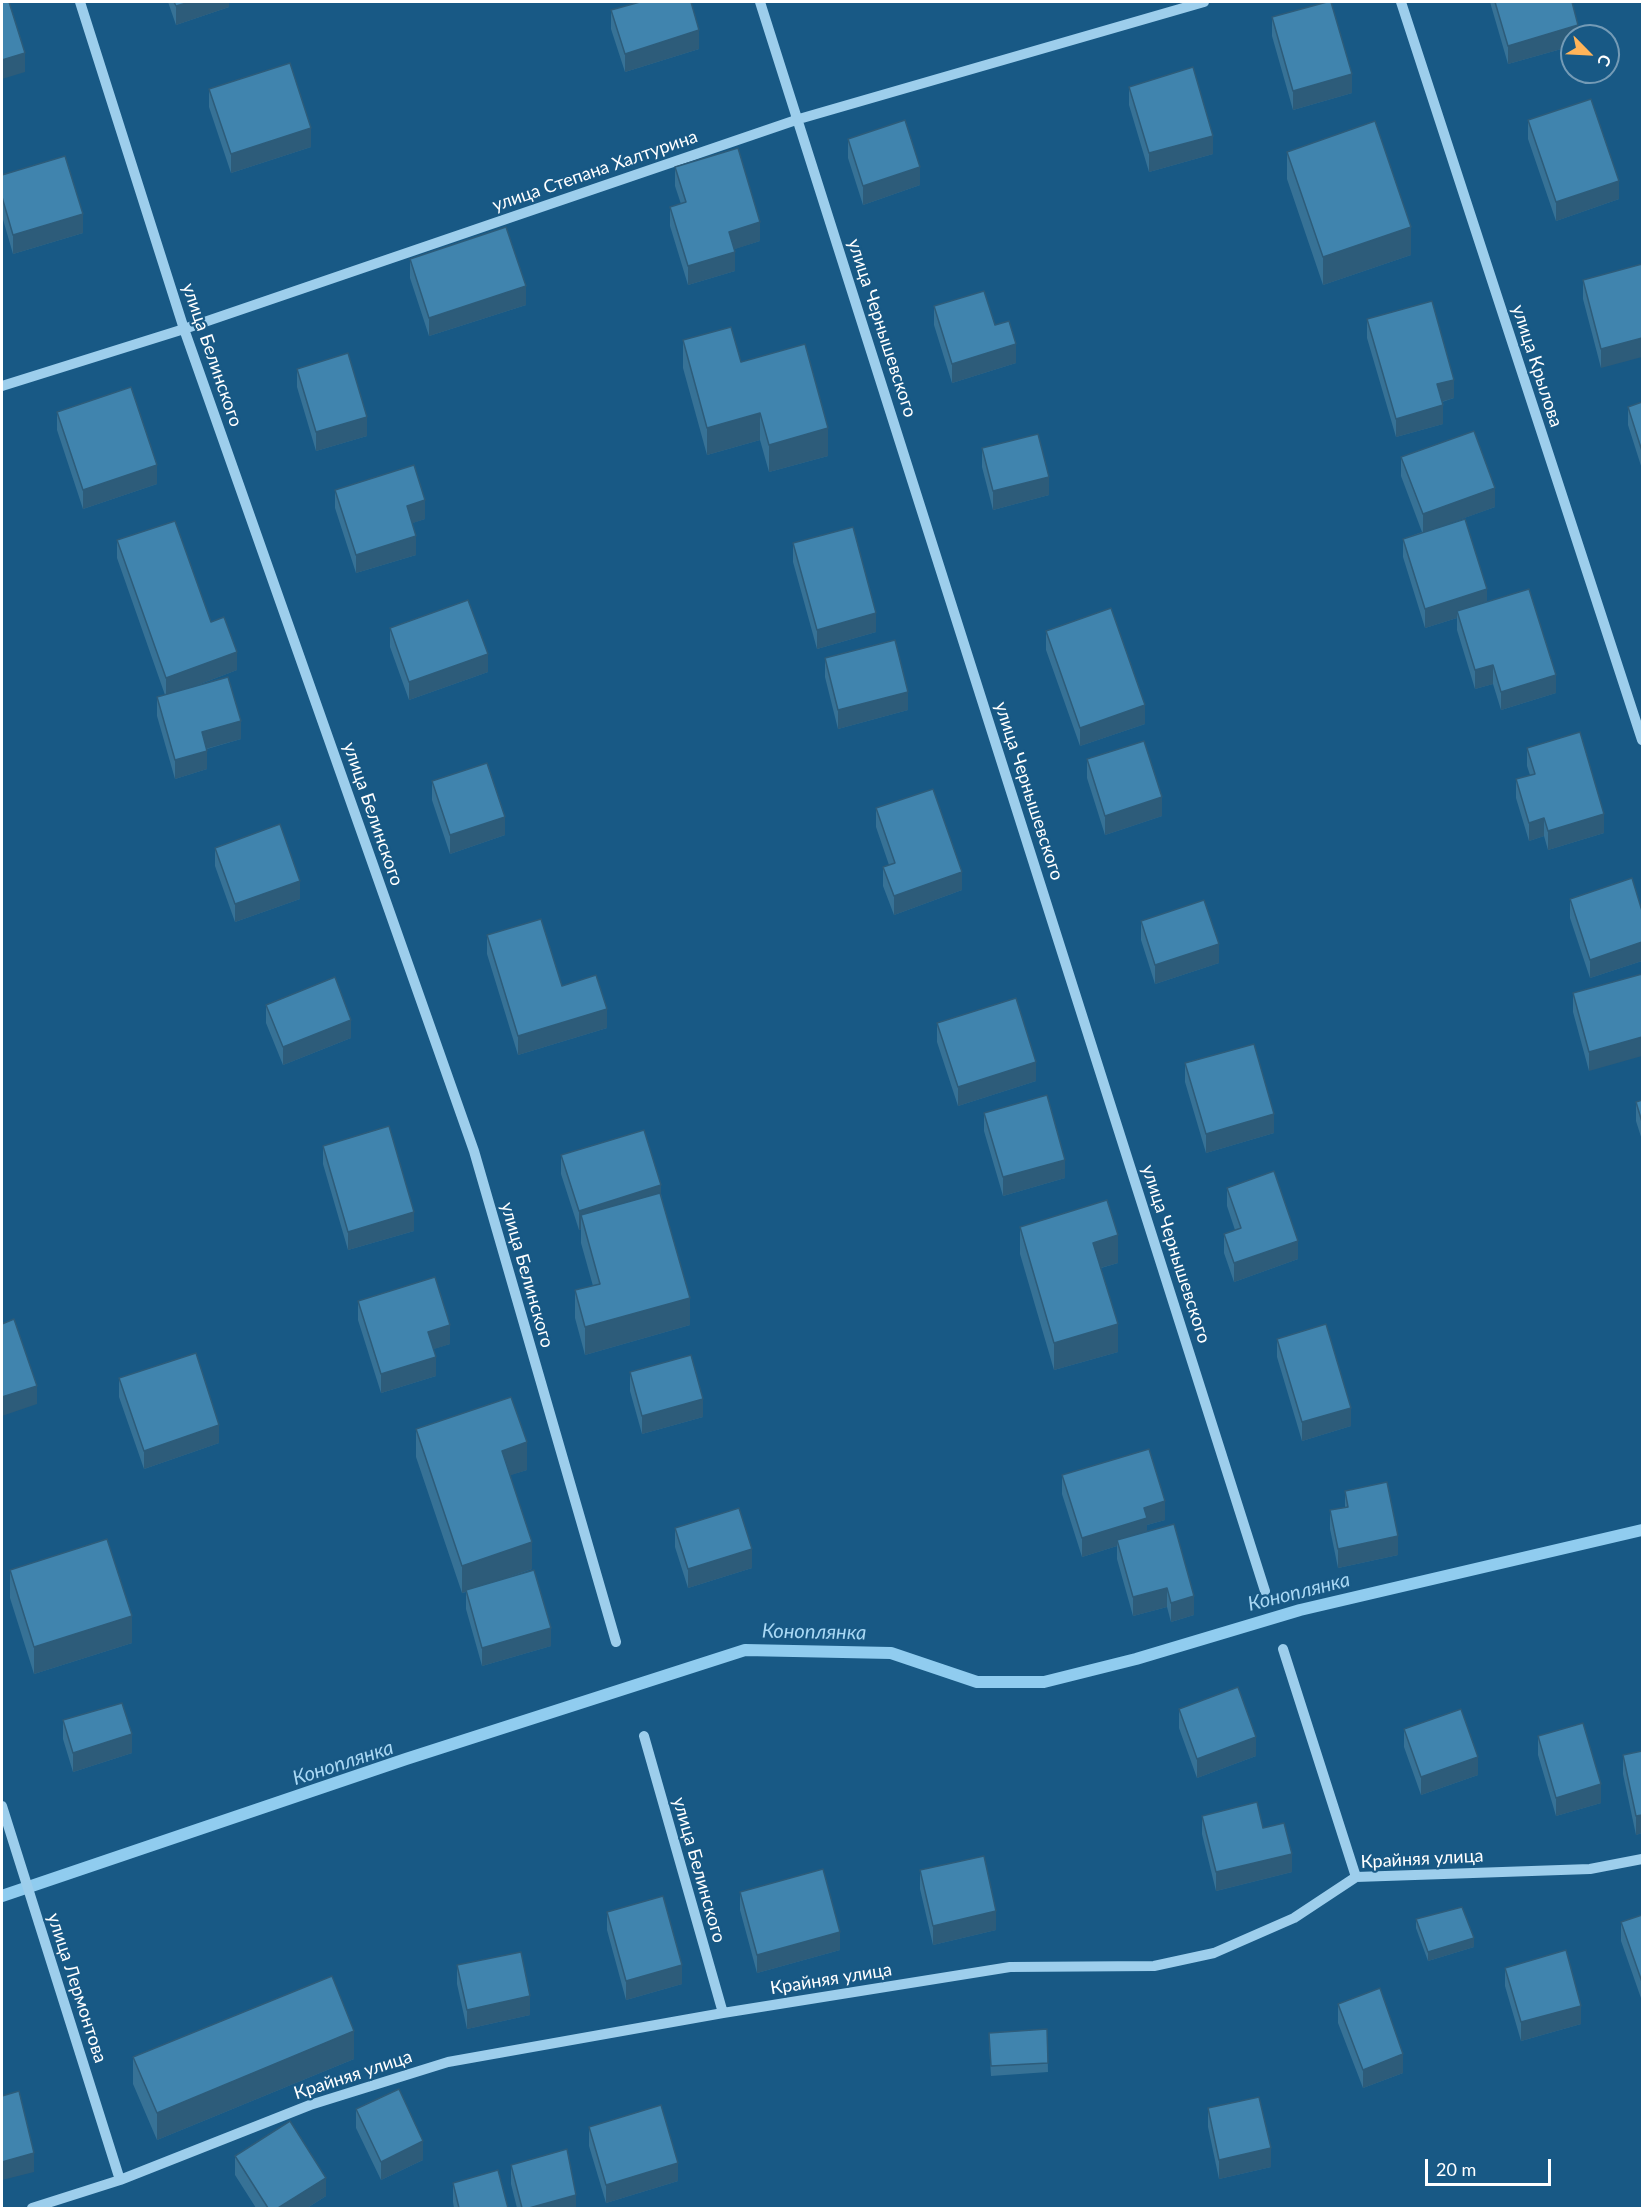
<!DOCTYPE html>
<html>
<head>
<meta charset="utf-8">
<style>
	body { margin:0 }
	#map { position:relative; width:1644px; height:2210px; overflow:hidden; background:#185985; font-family:Lato,sans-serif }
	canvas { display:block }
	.frame { position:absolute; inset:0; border:3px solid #fff; pointer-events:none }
	.north { position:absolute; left:1560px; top:24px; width:60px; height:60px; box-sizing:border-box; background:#185985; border:2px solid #749bb6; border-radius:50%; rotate:114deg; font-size:16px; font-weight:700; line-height:24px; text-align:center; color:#fff }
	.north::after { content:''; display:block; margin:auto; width:21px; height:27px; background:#ffb459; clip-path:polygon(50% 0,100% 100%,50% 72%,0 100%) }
	.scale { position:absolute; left:1425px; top:2159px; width:126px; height:27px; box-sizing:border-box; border:3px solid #fff; border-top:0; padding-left:8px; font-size:18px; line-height:21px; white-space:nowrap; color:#fff; -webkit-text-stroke:4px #185985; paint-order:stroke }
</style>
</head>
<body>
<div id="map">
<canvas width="1644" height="2210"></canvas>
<div class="frame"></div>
<div class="north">С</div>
<div class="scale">20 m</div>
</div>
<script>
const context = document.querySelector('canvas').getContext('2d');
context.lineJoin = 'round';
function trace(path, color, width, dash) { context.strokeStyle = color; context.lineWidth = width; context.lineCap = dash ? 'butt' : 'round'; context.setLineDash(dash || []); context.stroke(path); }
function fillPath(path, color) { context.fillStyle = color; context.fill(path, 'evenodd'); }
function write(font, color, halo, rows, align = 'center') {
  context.font = font + ' Lato,sans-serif'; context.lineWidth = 4.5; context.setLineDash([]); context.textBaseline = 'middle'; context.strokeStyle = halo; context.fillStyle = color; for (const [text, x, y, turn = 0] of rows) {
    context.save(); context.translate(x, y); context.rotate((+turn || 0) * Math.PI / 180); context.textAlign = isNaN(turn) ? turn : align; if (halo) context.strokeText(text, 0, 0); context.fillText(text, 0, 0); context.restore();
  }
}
const stream = new Path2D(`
	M2,1896L406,1759L745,1650L891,1653L977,1682H1044L1136,1659L1300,1610L1642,1530`);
const minor = new Path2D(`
	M80,2L184,329L474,1151L616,1642
	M760,2L1265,1591
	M1401,2L1642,740
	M2,386L184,329L799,119L1204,2
	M1283,1649L1356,1877
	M644,1736L723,2013
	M2,1806L120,2180
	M32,2208L120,2180L310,2105L448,2062L723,2013L1010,1967L1154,1966L1214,1953L1294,1918L1356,1877L1590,1869L1642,1859`);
const wall = new Path2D(`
	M168,2H229V7L176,25Z
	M1490,2H1572L1578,36H1572V46L1508,64Z
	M611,10L699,49L625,72L611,29Z
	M1272,17L1352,93L1293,110L1272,36Z
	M1129,87L1213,154L1149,172L1129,105Z
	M209,89L311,147L231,173L209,107Z
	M1528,120L1619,199L1556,221L1528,139Z
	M848,139L920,185L863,205L848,158Z
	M1287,152L1411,255L1323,285L1287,179Z
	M675,167L760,241L734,249L735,271L688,285L670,226V207L681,204L675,186Z
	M2,175L83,233L13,254L2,216Z
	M410,259L526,305L429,336L410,278Z
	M1642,264L1601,368L1583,299V280Z
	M934,306L995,325L1016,363L952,383L934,325Z
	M1367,319L1454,398L1442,402L1443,424L1396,437L1367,338Z
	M683,340L741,362L828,456L769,472L760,440L707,455L683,368Z
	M297,369L367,436L316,451L297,387Z
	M1642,402V469L1628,425V407Z
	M57,412L157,484L83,509L57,430Z
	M982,448L1049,495L993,510L982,467Z
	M1401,457L1495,507L1436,528L1487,602L1556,693L1501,710L1493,684L1475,689L1457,630V618L1425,628L1403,557V539L1422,532L1401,476Z
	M335,490L425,519L412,523L416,555L356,573L335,508Z
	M117,540L211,622L237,670L187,689L241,739L207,749V769L175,779L157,716V697L165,695L117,558Z
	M793,543L876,632L817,649L793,562Z
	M390,628L488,672L409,700L390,647Z
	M1046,631L1145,724L1080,746L1046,650Z
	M825,658L908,710L838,729L825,677Z
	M1527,748L1604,833L1548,850L1544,836L1529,841L1516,798V779L1530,775L1527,766Z
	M1087,759L1162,816L1105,835L1087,778Z
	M432,781L505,835L450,854L432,800Z
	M876,808L962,890L894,915L883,886V867L889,865L876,827Z
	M215,848L300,899L235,922L215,866Z
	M1570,899L1642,911V961L1590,978L1570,918Z
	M1141,921L1219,963L1155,984L1141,940Z
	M487,935L562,986L607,1028L518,1055L487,954Z
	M1642,974L1589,1071L1573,1012V993Z
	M266,1005L351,1038L283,1065L266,1023Z
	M937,1023L1036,1081L958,1106L937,1042Z
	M1185,1063L1274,1133L1206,1153L1185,1082Z
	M1642,1100V1140L1636,1121V1102Z
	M984,1113L1065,1178L1003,1196L984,1131Z
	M323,1146L414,1231L348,1250L323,1164Z
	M561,1155L661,1194L690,1325L585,1355L575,1318V1290L593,1286L581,1243V1229L579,1230L561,1174Z
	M1227,1188L1298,1259L1234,1282L1224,1253V1234L1235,1230L1227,1206Z
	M1020,1227L1118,1263L1101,1268L1118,1352L1054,1370L1020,1254Z
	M358,1301L450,1344L433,1349L436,1376L381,1393L358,1320Z
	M1277,1339L1351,1426L1302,1441L1277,1357Z
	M630,1372L703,1417L642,1434L630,1391Z
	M119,1378L219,1443L144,1469L119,1397Z
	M416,1429L527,1470L510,1475L532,1569L513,1576L551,1646L482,1666L466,1609V1592L462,1593L416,1457Z
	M1062,1475L1165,1520L1147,1525V1532L1194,1615L1171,1622L1167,1607L1133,1616L1117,1559V1546L1082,1557L1062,1494Z
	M1345,1491L1398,1555L1338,1568L1330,1529V1510L1345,1508Z
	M675,1528L752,1568L688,1588L675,1547Z
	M10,1570L132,1643L34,1674L10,1598Z
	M1179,1709L1256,1756L1197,1778L1179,1728Z
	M63,1720L132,1753L73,1772L63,1739Z
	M1404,1729L1478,1775L1421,1795L1404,1747Z
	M1538,1736L1601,1803L1556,1816L1538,1755Z
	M1642,1751V1833L1636,1835L1623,1774V1755Z
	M1202,1816L1263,1828L1292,1872L1216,1891L1202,1834Z
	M920,1870L996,1930L933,1945L920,1889Z
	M740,1892L840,1950L757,1973L740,1910Z
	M607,1912L682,1984L626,2000L607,1930Z
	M1642,1915V2001L1621,1941V1922Z
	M1416,1919L1474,1947L1428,1961L1416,1928Z
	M457,1965L530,2015L467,2029L457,1984Z
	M1505,1968L1581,2024L1521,2041L1505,1986Z
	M1338,2004L1403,2073L1363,2088L1338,2023Z
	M1047,2029L1048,2072L991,2076L989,2043Z
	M133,2057L354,2059L157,2140L133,2084Z
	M1208,2108L1271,2167L1219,2179L1208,2127Z
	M356,2109L423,2160L381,2180L356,2128Z
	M589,2127L678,2181L606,2203L589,2146Z
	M235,2156L326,2196L307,2208H256L235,2175Z
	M511,2165L576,2208H517L511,2184Z
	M453,2183L508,2208H454L453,2202Z`);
const shadedWall = new Path2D(`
	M190,2H229V7L176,25V6Z
	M1578,25V36H1572V46L1508,64V46Z
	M699,30V49L625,72V54Z
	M25,53V72L2,79V60Z
	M1352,74V93L1293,110V91Z
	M311,128V147L231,173V154Z
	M1213,136V154L1149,172V153Z
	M920,167V185L863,205V186Z
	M1619,181V199L1556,221V202Z
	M83,214V233L13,254V235Z
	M760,222V241L729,251V232Z
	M1411,227V255L1323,285V257Z
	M735,252V271L688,285V266Z
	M526,286V305L429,336V318Z
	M1642,338V357L1601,368V349Z
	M1016,344V363L952,383V364Z
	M1454,380V398L1437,403V384Z
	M1443,405V424L1396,437V419Z
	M760,413V440L707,455V428Z
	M367,417V436L316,451V432Z
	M828,428V456L769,472V445Z
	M157,465V484L83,509V490Z
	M1049,477V495L993,510V491Z
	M1495,488V507L1423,533V514Z
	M425,500V519L407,525V506Z
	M416,536V555L356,573V555Z
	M1487,589V608L1457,611V618L1425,628V609Z
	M876,613V632L817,649V630Z
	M237,652V670L166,697V678Z
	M488,654V672L409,700V682Z
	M1493,665V684L1475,689V670Z
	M1556,675V693L1501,710V692Z
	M908,692V710L838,729V710Z
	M1145,705V724L1080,746V728Z
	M241,721V739L202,750V732Z
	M207,751V769L175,779V760Z
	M1162,797V816L1105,835V816Z
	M1604,814V833L1548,850V831Z
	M505,817V835L450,854V835Z
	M1544,818V836L1529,841V823Z
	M962,872V890L894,915V896Z
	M300,881V899L235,922V904Z
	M1642,942V961L1590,978V960Z
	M1219,944V963L1155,984V965Z
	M607,1009V1028L518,1055V1036Z
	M351,1020V1038L283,1065V1047Z
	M1642,1037V1056L1589,1071V1052Z
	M1036,1062V1081L958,1106V1087Z
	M1274,1114V1133L1206,1153V1134Z
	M1065,1160V1178L1003,1196V1177Z
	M661,1185V1204L581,1215V1229L579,1230V1211Z
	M414,1212V1231L348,1250V1232Z
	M1118,1235V1263L1093,1270V1243Z
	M1298,1241V1259L1234,1282V1263Z
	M690,1298V1325L585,1355V1327Z
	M1118,1324V1352L1054,1370V1343Z
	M450,1325V1344L428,1351V1332Z
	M436,1357V1376L381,1393V1374Z
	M37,1386V1404L2,1416V1397Z
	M703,1399V1417L642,1434V1416Z
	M1351,1408V1426L1302,1441V1422Z
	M219,1425V1443L144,1469V1451Z
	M527,1442V1470L502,1478V1451Z
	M1165,1501V1520L1147,1525V1537L1117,1540V1546L1082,1557V1538L1144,1508Z
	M1398,1536V1555L1338,1568V1549Z
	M532,1542V1569L462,1593V1566Z
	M752,1549V1568L688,1588V1569Z
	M1167,1588V1607L1133,1616V1597Z
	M1194,1596V1615L1171,1622V1603Z
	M132,1616V1643L34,1674V1647Z
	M551,1628V1646L482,1666V1648Z
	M132,1734V1753L73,1772V1753Z
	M1256,1737V1756L1197,1778V1759Z
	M1478,1757V1775L1421,1795V1777Z
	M1601,1784V1803L1556,1816V1798Z
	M1642,1815V1833L1636,1835V1816Z
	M1292,1854V1872L1216,1891V1872Z
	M996,1911V1930L933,1945V1926Z
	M840,1932V1950L757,1973V1955Z
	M1474,1938V1947L1428,1961V1952Z
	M682,1965V1984L626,2000V1981Z
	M530,1996V2015L467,2029V2010Z
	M1581,2006V2024L1521,2041V2022Z
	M354,2031V2059L157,2140V2113Z
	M1403,2054V2073L1363,2088V2070Z
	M423,2141V2160L381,2180V2162Z
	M1271,2148V2167L1219,2179V2160Z
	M34,2153V2172L2,2180V2162Z
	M678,2163V2181L606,2203V2185Z
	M326,2178V2196L307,2208H278Z
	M576,2195V2208H529Z`);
const building = new Path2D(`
	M2,2H9L25,53L2,60Z
	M174,2H190L176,6Z
	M640,2H691L699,30L625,54L611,10Z
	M1327,2H1331L1352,74L1293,91L1272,17Z
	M1495,2H1572L1578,25L1508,46Z
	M290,63L311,128L231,154L209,89Z
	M1193,67L1213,136L1149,153L1129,87Z
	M1591,99L1619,181L1556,202L1528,120Z
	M905,120L920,167L863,186L848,139Z
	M1375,121L1411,227L1323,257L1287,152Z
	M738,148L760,222L729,232L735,252L688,266L670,207L686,202L675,167Z
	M65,156L83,214L13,235L2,197V175Z
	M506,227L526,286L429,318L410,259Z
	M1642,264V338L1601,349L1583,280Z
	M984,291L995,325L1009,321L1016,344L952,364L934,306Z
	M1432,301L1454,380L1437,384L1443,405L1396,419L1367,319Z
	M731,327L741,362L805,344L828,428L769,445L760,413L707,428L683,340Z
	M348,353L367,417L316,432L297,369Z
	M131,387L157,465L83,490L57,412Z
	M1642,402V451L1628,407Z
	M1474,431L1495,488L1423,514L1401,457Z
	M1038,434L1049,477L993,491L982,448Z
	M414,465L425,500L407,506L416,536L356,555L335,490Z
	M1465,519L1487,589L1425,609L1403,539Z
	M175,521L211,622L224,617L237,652L166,678L117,540Z
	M853,527L876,613L817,630L793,543Z
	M1529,589L1556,675L1501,692L1493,665L1475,670L1457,611Z
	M468,600L488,654L409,682L390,628Z
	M1111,608L1145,705L1080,728L1046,631Z
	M895,640L908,692L838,710L825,658Z
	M228,677L241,721L202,732L207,751L175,760L157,697Z
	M1580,732L1604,814L1548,831L1544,818L1529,823L1516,779L1535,774L1527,748Z
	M1144,741L1162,797L1105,816L1087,759Z
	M487,763L505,817L450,835L432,781Z
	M933,789L962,872L894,896L883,867L895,863L876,808Z
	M280,824L300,881L235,904L215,848Z
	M1632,878L1642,911V942L1590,960L1570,899Z
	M1204,900L1219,944L1155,965L1141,921Z
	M541,919L562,986L596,975L607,1009L518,1036L487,935Z
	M1642,974V1037L1589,1052L1573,993Z
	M335,977L351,1020L283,1047L266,1005Z
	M1016,998L1036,1062L958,1087L937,1023Z
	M1254,1044L1274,1114L1206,1134L1185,1063Z
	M1047,1095L1065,1160L1003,1177L984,1113Z
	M1642,1100V1122L1636,1102Z
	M389,1126L414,1212L348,1232L323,1146Z
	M644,1130L661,1185L579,1211L561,1155Z
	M1274,1171L1298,1241L1234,1263L1224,1234L1241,1228L1227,1188Z
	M660,1193L690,1298L585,1327L575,1290L600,1284L581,1215Z
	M1107,1200L1118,1235L1093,1243L1118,1324L1054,1343L1020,1227Z
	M435,1277L450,1325L428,1332L436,1357L381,1374L358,1301Z
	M14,1319L37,1386L2,1397V1324Z
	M1326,1324L1351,1408L1302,1422L1277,1339Z
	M196,1353L219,1425L144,1451L119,1378Z
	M691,1355L703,1399L642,1416L630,1372Z
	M511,1397L527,1442L502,1451L532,1542L462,1566L416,1429Z
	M1149,1449L1165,1501L1144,1508L1147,1518L1082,1538L1062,1475Z
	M1387,1482L1398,1536L1338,1549L1330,1510L1348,1507L1345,1491Z
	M739,1508L752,1549L688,1569L675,1528Z
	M1174,1524L1194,1596L1171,1603L1167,1588L1133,1597L1117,1540Z
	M107,1539L132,1616L34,1647L10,1570Z
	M534,1570L551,1628L482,1648L466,1590Z
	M1238,1687L1256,1737L1197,1759L1179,1709Z
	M122,1703L132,1734L73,1753L63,1720Z
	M1461,1709L1478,1757L1421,1777L1404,1729Z
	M1583,1723L1601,1784L1556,1798L1538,1736Z
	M1642,1751V1815L1636,1816L1623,1755Z
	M1257,1802L1263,1828L1284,1823L1292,1854L1216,1872L1202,1816Z
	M984,1856L996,1911L933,1926L920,1870Z
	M823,1869L840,1932L757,1955L740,1892Z
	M663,1896L682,1965L626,1981L607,1912Z
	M1462,1907L1474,1938L1428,1952L1416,1919Z
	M1642,1915V1982L1621,1922Z
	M1566,1950L1581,2006L1521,2022L1505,1968Z
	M521,1952L530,1996L467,2010L457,1965Z
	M332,1976L354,2031L157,2113L133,2057Z
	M1380,1988L1403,2054L1363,2070L1338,2004Z
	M1047,2029L1048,2063L991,2066L989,2033Z
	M399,2089L423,2141L381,2162L356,2109Z
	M19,2091L34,2153L2,2162V2096Z
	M1259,2097L1271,2148L1219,2160L1208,2108Z
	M661,2105L678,2163L606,2185L589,2127Z
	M290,2121L326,2178L278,2208H268L235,2156Z
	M567,2149L576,2195L529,2208H522L511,2165Z
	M498,2170L508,2208H459L453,2183Z`);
const streetNames = [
	["улица Степана Халтурина",595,171,-19],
	["улица Чернышевского",882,328,72],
	["улица Белинского",212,355,71],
	["улица Крылова",1537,366,72],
	["улица Чернышевского",1029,791,72],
	["улица Белинского",373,814,71],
	["улица Чернышевского",1176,1254,72],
	["улица Белинского",527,1275,74],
	["Крайняя улица",1422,1859,-3],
	["улица Белинского",699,1870,74],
	["Крайняя улица",831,1979,-9],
	["улица Лермонтова",77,1988,72],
	["Крайняя улица",353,2075,-18]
];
const waterNames = [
	["Коноплянка",1299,1592,-14],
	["Коноплянка",814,1632,1],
	["Коноплянка",343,1763,-18]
];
trace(stream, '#90ccef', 12);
trace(minor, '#9dceec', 10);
fillPath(wall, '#377296');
fillPath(shadedWall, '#2d5c7a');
fillPath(building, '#4084ae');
trace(building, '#2d5c7a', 1.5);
write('18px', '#fff', '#185985', streetNames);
write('italic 20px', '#a9d8f4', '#185985', waterNames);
</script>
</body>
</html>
